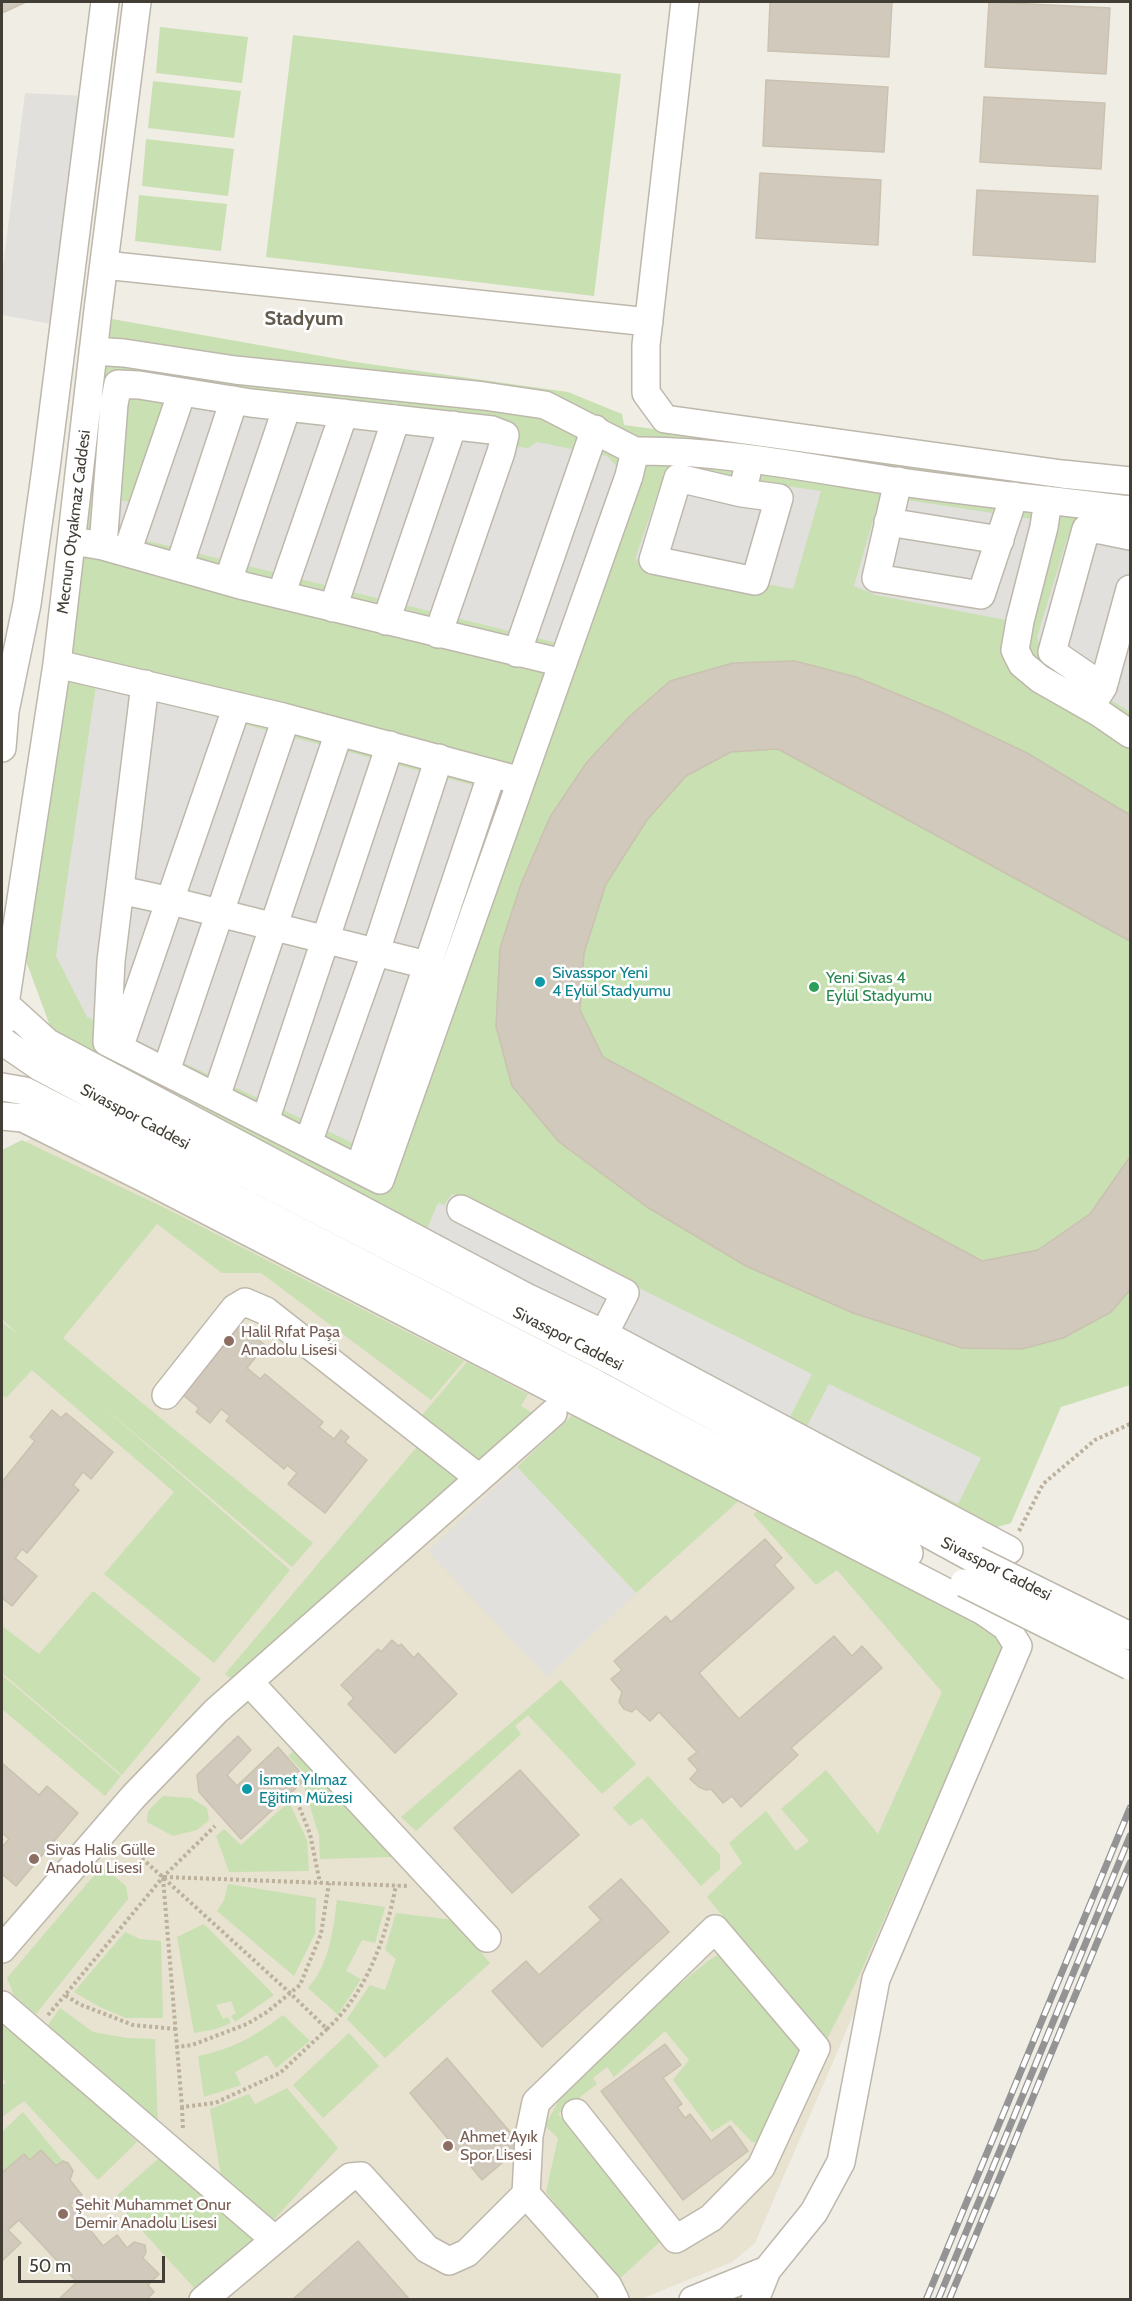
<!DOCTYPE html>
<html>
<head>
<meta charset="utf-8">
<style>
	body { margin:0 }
	#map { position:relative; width:1132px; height:2301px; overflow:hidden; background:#f0ede5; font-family:Cabin,sans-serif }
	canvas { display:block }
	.frame { position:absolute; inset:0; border:3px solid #423e35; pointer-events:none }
	.scale { position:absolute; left:18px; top:2256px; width:147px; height:27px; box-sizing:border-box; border:3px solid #423e35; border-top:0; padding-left:8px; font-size:18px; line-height:21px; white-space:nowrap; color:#423e35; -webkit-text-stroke:4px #fff; paint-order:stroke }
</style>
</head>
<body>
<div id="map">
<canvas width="1132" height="2301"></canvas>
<div class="frame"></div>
<div class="scale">50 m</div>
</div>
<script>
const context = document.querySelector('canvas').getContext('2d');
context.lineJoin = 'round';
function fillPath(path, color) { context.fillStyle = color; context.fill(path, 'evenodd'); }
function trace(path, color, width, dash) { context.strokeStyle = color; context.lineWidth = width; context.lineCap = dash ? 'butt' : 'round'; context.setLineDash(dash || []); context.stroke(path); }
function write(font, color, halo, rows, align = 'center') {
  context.font = font + ' Cabin,sans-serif'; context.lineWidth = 5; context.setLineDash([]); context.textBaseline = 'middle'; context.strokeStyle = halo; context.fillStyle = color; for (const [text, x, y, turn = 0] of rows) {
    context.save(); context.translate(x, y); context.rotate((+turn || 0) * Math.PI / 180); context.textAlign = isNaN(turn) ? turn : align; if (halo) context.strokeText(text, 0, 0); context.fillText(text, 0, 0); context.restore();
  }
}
const education = new Path2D(`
	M30,1139H35L218,1233L995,1623L1009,1653L755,2243L732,2262L641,2299H2V1154Z`);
const green = new Path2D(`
	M160,27L248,37L242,83L156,73Z
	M293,35L621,74L594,296L266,257Z
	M153,81L241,91L234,138L148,128Z
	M146,139L234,149L228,196L142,186Z
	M139,195L227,204L221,251L135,241Z
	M112,319L355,362L568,392L622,414L624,425L1130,493V1385L1061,1407L1011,1523L987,1530L57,1045L25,958Z
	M22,1140L165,1208L464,1361L431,1400L261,1273H222L157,1224L63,1338L313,1543L292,1567L93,1398L290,1570L214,1663L104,1574L174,1492L32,1370L6,1398L2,1394V1322L19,1335L2,1319V1150Z
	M467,1362L528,1394L521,1406L534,1414L475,1466L418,1420Z
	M577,1411L743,1497L636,1593L517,1467Z
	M421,1442L468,1482L239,1684L225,1674Z
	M764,1507L995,1623L1004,1646L859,1976L826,2041L707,1897L742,1863L729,1843L766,1811L796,1851L809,1841L781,1809L826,1770L878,1834L942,1692L837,1570L816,1585L753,1514Z
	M93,1591L201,1679L122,1775L2,1673V1626L39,1654Z
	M2,1675L121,1776L105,1796L2,1709Z
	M561,1680L636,1764L602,1794L528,1715L515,1726L521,1734L416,1831L401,1817Z
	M295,1750L393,1857L320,1859L319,1835L304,1787L311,1780L288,1756Z
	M648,1776L720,1855V1869L701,1886L642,1818L630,1826L613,1808Z
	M163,1796L191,1798L207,1808L209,1820L197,1830L173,1836L147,1822L148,1811Z
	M289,1802L307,1840L309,1871L229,1872L216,1836L224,1829L241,1845Z
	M102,1866L126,1886L128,1899L36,2014L14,1996L7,1978Z
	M228,1884L316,1898L315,1934L294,1976L217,1911L224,1900Z
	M337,1900L385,1907L375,1943L362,1940L346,1971L361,1979L338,2015L308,1988C329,1965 333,1931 337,1900Z
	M396,1913L454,1920L490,1963L385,2058L347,2019L370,1985L385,1990L396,1959L385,1950Z
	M204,1924L274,1995L235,2022L231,2016L236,2013L231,2001L216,2005L223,2019L228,2017L231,2023L216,2029L194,2033L177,1937Z
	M125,1932L140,1939L161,1941L163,2018H126L100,2007L74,1992Z
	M719,1954L798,2046L797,2074L770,2145L752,2142L731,2120L712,2132L673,2080L689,2060L665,2031L614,2077L607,2067L593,2078L597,2084L558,2114L664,2238L616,2282L546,2192L558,2138L545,2126L562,2094L658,2002L708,1961Z
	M60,2008L93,2032L127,2038L155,2039L158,2130L48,2025Z
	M283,2015L310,2041L276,2068L267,2055L235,2072L241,2085L204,2097L198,2056C235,2048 252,2038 283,2015Z
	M2,2017L137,2142L98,2180L24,2101L2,2117V2086L6,2082L2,2077Z
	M349,2033L379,2066L323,2118L293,2085Z
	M287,2088L338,2148L272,2222L221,2177L210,2109L249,2094L255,2104Z
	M23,2112L63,2161L56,2166L41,2150L30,2160L24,2154L2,2173V2132Z
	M159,2158L254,2241L197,2291L113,2199Z`);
const parking = new Path2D(`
	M25,93L85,96L51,324L2,315V274Z
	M165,404L528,448L537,442L607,456L621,471L561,644L116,533L120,500L129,502Z
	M666,469L821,491L793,589L635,559Z
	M880,496L1032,519L1006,620L876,595L854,586Z
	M1075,524L1130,531V712L1043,658L1037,637L1067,539Z
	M96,685L510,795L380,1156L87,1017L56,956Z
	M452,1194L622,1282L599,1326L425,1234L438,1203L444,1205Z
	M637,1287L812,1374L790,1417L614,1332Z
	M829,1384L981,1458L958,1504L807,1426Z
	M517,1467L636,1593L547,1677L428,1551Z`);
const building = new Path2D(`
	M2,2H26L2,13Z
	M770,2H892L889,57L768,51Z
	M989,2L1110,8L1106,74L985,67Z
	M766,80L888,87L884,152L763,146Z
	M984,97L1105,103L1101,169L980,162Z
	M760,173L881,180L878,245L756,238Z
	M977,190L1098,196L1095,262L973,255Z
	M795,661L856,677L941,712L1027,753L1130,815V941L778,749L731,752L686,776L647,820L606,884L584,953L580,1010L603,1057L982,1261L1038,1250L1090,1214L1130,1157V1290L1111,1312L1063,1338L1022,1349L962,1348L853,1313L746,1266L647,1207L559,1142L512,1086L496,1026L500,948L521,884L550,817L587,762L629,717L670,681L733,663Z
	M240,1325L265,1345L247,1368L260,1379L265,1374L323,1422L319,1427L334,1439L341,1430L349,1437L345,1442L367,1460L325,1513L288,1484L297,1473L287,1465L284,1469L226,1421L230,1416L221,1409L210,1423L196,1412L199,1408L183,1395Z
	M52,1410L61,1418L66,1413L113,1452L91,1479L83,1472L73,1485L79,1490L27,1553L22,1549L15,1558L37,1576L12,1606L2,1598V1482L35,1441L30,1437Z
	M765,1539L782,1558L774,1565L794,1588L699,1673L739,1719L834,1636L852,1656L862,1646L882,1668L791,1748L798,1755L741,1807L732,1796L723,1803L711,1789L706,1790L699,1787L690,1779L698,1770L688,1759L697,1752L659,1712L650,1721L636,1708L632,1712L624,1709L619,1702L622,1692L611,1679L622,1670L614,1661L666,1616L671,1622Z
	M392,1640L398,1646L401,1644L414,1658L418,1653L457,1694L395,1753L348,1704L354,1698L341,1685L378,1649L381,1652Z
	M238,1736L251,1750L227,1775L237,1786L278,1747L306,1779L241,1839L199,1792L197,1775Z
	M2,1763L39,1795L47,1786L78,1813L16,1886L2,1874V1847L9,1839L2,1833Z
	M520,1770L579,1835L512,1893L454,1828Z
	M621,1879L669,1932L542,2047L492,1991L526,1961L539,1975L601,1920L589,1907Z
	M665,2044L681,2065L663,2078L682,2104L677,2107L685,2118L690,2114L711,2141L730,2126L748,2151L683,2200L601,2091Z
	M447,2058L522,2146L482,2180L410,2093Z
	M41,2150L56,2166L63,2161L68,2163L73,2171L70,2180L82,2195L70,2205L103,2246L117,2235L127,2248L134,2242L145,2245L146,2252L143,2258L159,2274L148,2285L154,2292L146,2300H58L77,2282L19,2220L8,2230L21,2243L2,2261V2173L24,2154L30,2160Z
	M358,2241L410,2300H292Z`);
const path = new Path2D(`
	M1019,1531L1043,1484L1095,1440L1130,1424
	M295,1796L310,1834L320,1883
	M124,1842L290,1993L327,2029L280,2073L215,2103L182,2107L177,2047
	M164,1877L408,1886
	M163,1878L177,2047L192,2045L247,2024L267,2012L300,1985L321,1934L329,1883
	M48,2015L65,1995
	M176,2029L133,2025L79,2004L65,1995L163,1877L215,1826
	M327,2029C367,1992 386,1938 396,1885
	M182,2107L183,2130`);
const minor = new Path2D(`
	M685,2L646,345V393L665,419L1062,474L1130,481
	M104,265L649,322
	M93,351L124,353L235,370L484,396L545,405L635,451L629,476L380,1180L107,1042L111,961L145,684
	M635,451C719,450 804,467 887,480C968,492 1049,500 1130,510
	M898,481L876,578L981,595L1014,496
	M742,493L678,478L653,560L755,581L779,498L742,493L750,460
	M1048,500L1044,527L1020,621L1015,650L1022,664L1040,679L1098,712L1130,734
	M888,522L1000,540
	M85,543L103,546L244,586L563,663
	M103,546L114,404L118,384L139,385L251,403L492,430L505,435L501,452L438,634
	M127,552L182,392
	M179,567L234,400
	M228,581L287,407
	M281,595L344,413
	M333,608L396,419
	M386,621L453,425
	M517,653L595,429
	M57,664L283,717L521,781
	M1103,687L1052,652L1086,529L1101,530L1130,536
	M1094,701L1103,687L1130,589
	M2,748L5,711L27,604L46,468L105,2
	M120,890L171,901L427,965
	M5,1004L48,1043L526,1297L604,1334L1009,1550
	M5,1020V1004L57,664L98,310L137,2
	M5,1043L40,1067L94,1096L610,1360L976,1560
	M119,1048L237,706
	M166,1071L286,718
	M2,1087L25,1091L595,1383L909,1553
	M216,1097L339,732
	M2,1116L23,1118L144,1178L983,1611L1006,1627L1018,1646L876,1979L841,2162L814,2212L767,2270L755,2300
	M265,1121L390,745
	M308,1143L376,951L439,758
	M359,1169L492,773
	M461,1209L625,1293L604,1334
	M166,1395L235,1308L245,1302L266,1311L479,1478
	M249,1682L487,1938
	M2,1949L134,1796L216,1711L553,1413
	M2,2005L274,2239
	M526,2194L529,2136L536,2102L715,1929L816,2048L761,2167L711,2218L676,2239L576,2113
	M203,2300L350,2177L361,2176L427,2249L449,2261L467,2253L526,2194L608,2286L615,2300
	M693,2300L767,2270`);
const rail = new Path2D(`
	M926,2300L1130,1808
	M938,2300L1130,1836
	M949,2300L1130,1863`);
const minorBridge = new Path2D(`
	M976,1560L1130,1636
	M964,1583L1130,1666`);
const markers = [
	[540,982,6,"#0f9aa8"],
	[814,987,6,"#2e9e5b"],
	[229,1341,6,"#8d6e63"],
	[247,1789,6,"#0f9aa8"],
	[34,1859,6,"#8d6e63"],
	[448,2146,6,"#8d6e63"],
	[63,2214,6,"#8d6e63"]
];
const streetNames = [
	["Mecnun Otyakmaz Caddesi",74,522,-83],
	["Sivasspor Caddesi",135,1117,28],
	["Sivasspor Caddesi",568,1339,27],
	["Sivasspor Caddesi",996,1569,27]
];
const cultureNames = [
	["Sivasspor Yeni",552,973],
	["4 Eylül Stadyumu",552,991],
	["İsmet Yılmaz",259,1780],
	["Eğitim Müzesi",259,1798]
];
const leisureNames = [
	["Yeni Sivas 4",826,978],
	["Eylül Stadyumu",826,996]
];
const educationNames = [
	["Halil Rıfat Paşa",241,1332],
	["Anadolu Lisesi",241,1350],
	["Sivas Halis Gülle",46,1850],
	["Anadolu Lisesi",46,1868],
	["Ahmet Ayık",460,2137],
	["Spor Lisesi",460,2155],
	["Şehit Muhammet Onur",75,2205],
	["Demir Anadolu Lisesi",75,2223]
];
const quarterNames = [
	["Stadyum",304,319]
];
fillPath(education, '#e8e2d0');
fillPath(green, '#c9e0b2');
fillPath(parking, '#e2e0dd');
fillPath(building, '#d1c9bc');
trace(building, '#cac1b0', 1.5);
trace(minor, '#beb8ac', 30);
trace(path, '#bbb19c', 4, [3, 3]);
trace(minor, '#fff', 27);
trace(rail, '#949494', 7);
trace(rail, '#fff', 4.5, [14]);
trace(minorBridge, '#beb8ac', 30, []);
trace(minorBridge, '#fff', 27);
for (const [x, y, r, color] of markers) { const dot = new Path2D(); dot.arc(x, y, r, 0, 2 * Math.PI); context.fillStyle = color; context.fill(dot); trace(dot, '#fff', 2); }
write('16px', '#423e35', '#fff', streetNames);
write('16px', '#0d838f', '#fff', cultureNames, 'left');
write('16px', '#27864d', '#fff', leisureNames, 'left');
write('16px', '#785e54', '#fff', educationNames, 'left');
write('bold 20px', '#635c4e', '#fff', quarterNames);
</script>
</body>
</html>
